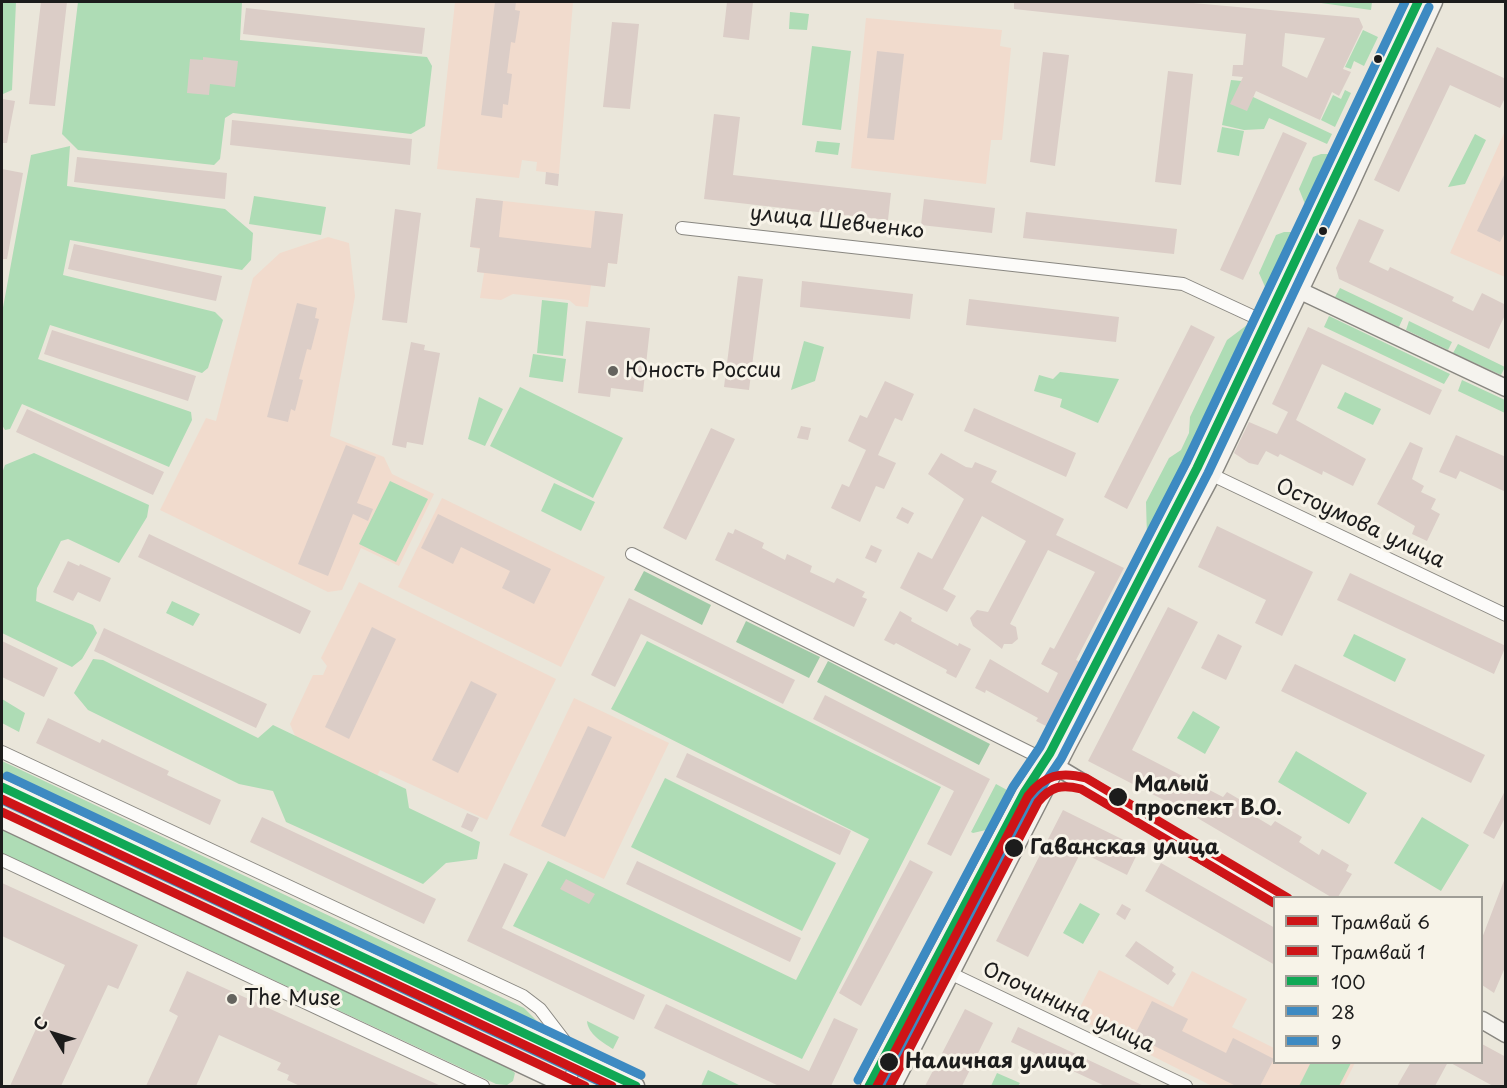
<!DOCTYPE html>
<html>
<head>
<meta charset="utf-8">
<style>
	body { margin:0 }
	#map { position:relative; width:1507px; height:1088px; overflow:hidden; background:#eae6da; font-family:"Playpen Sans",sans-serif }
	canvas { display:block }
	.frame { position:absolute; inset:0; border:3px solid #1c1c1c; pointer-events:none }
	.legend { position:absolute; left:1273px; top:896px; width:210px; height:168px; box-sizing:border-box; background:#f7f3e8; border:2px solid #9f9d96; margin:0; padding:8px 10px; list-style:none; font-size:18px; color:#1c1c1c }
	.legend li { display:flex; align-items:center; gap:12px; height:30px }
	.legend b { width:30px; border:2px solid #9f9d96 }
	.north { position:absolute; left:24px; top:1004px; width:60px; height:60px; -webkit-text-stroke:4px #f7f3e8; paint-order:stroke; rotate:308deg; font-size:16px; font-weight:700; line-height:24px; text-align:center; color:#1c1c1c }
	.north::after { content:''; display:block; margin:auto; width:21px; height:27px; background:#1c1c1c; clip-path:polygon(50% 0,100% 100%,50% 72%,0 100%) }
</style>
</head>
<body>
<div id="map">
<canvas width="1507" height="1088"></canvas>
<div class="frame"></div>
<ul class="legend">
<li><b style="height:8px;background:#ce1417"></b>Трамвай 6</li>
<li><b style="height:8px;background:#ce1417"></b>Трамвай 1</li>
<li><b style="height:8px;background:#10a855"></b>100</li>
<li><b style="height:8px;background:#3d8ac2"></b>28</li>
<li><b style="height:8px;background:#3d8ac2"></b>9</li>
</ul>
<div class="north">С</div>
</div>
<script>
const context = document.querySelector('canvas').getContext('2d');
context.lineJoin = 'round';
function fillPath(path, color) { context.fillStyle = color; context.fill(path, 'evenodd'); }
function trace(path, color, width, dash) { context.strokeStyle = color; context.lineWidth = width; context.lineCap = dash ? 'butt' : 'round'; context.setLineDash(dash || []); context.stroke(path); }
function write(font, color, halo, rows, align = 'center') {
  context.font = font + ' "Playpen Sans",sans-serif'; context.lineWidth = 6; context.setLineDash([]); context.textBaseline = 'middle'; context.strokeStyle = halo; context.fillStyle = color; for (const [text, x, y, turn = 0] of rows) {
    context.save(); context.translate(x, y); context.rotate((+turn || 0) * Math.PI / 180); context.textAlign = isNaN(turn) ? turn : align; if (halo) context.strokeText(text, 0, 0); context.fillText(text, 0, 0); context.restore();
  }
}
const built = new Path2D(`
	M455,2H573L559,174L536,171L537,162L522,160L519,178L437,169Z
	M866,18L1002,30L1000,46L1011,48L1002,140H991L986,184L851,168Z
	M1505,131V277L1450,253Z
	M476,198L623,214L617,264L608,263L605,287L591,285L588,307L576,306L569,300L513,294L501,300L480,298L484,273L477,272L480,249L470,247Z
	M328,237L349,243L355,296L330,436L384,457L392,474L434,494L399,566L361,548L342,590L328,592L160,510L206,418L216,421L253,278L280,253Z
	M442,498L605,577L561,667L398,587Z
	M359,582L556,679L487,820L380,770L376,778L301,750L290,724L313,675H323L327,666L321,658Z
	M574,698L669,743L604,879L509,835Z
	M1099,970L1173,1007L1192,971L1247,999L1232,1027L1274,1048V1062L1355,1063L1343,1086H1212L1075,1017Z`);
const green = new Path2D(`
	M2,2H16L12,90L3,94Z
	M78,2H242L240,40L427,57L432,66L425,126L411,134L233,113L225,118L220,159L214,165L78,150L62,134Z
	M1314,2H1372L1371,10Z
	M790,12L809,14L807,30L789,29Z
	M1363,30L1378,37L1364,66L1354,61L1351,69L1345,67Z
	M812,46L851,51L841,130L802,125Z
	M1231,80L1252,82L1251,96L1332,134L1327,144L1269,118L1264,129L1244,130L1222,125Z
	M1345,90L1351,93L1335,127L1321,120L1333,95L1341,99Z
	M1222,127L1244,131L1239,156L1217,152Z
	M1475,134L1486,140L1465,184L1448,187Z
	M817,141L840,143L838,155L815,152Z
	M70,146L67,186L225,209L253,233L251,260L242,270L70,240L63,275L215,312L223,320L208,368L202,373L50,325L38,359L191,412L192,420L169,467L22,404L10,429L5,430L2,425V313L31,155Z
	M1321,154H1329L1305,204L1299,189L1313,157Z
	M254,196L326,207L321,235L249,224Z
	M1284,232H1292L1266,289L1259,273L1276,235Z
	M1340,288L1403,318L1399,327L1335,297Z
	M542,300L568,303L563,356L537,353Z
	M1329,316L1450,374L1444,384L1324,327Z
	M1409,321L1452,342L1448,350L1406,330Z
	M1247,325L1147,537L1146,502L1169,458L1181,450L1189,433L1190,417L1227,340Z
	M804,341L824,347L815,381L791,390Z
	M1458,344L1505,367L1501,375L1453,353Z
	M533,354L566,359L563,382L529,377Z
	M1060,372L1119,379L1098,423L1060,407L1062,399L1034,391L1039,375L1053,379Z
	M1462,380L1505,400V413L1458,391Z
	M520,387L623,438L593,498L490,446Z
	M1345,392L1381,409L1373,425L1337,408Z
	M479,397L503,409L485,446L468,439Z
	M34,453L149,505L147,517L119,563L68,539L61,541L37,588L36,601L93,625L97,633L82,659L72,667L2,633V473L5,465Z
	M390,481L428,499L396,562L359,544Z
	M554,483L595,502L581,531L541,511Z
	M172,601L200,614L193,626L166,613Z
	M1354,634L1406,659L1395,682L1343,656Z
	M647,641L941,787L802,1059L513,926L548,861L796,980L869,839L611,709Z
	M93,659L103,660L258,738L273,725L406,789L409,808L480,842L477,859L446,863L423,884L286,822L273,791L239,784L88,710L74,693Z
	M2,699L25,713L19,732L2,723Z
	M1193,711L1220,727L1205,754L1177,738Z
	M1296,751L1367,793L1349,824L1278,782Z
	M2,761L524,1008L539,1023V1028L534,1030L2,780Z
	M665,778L836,863L802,931L631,847Z
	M996,784L1007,790L986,830L973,833L971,832Z
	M1422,817L1469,845L1441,891L1394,863Z
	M2,829L509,1068L515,1073L513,1081L507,1085L496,1084L2,853Z
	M1080,903L1100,914L1083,944L1063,933Z
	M587,1021L619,1037L613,1049C602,1042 588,1034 587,1021Z
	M1311,1062H1351V1063L1339,1086H1299Z
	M708,1070L741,1086H701Z
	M997,1073L1020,1083L1018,1086H991Z`);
const forest = new Path2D(`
	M644,571L711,605L702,625L634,590Z
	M746,621L820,657L809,678L736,642Z
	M828,661L990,744L979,765L817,682Z`);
const building = new Path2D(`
	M41,2H67L55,106L29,104Z
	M495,2H516L515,10L520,11L515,43L511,42L507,73L512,74L508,105L503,104L502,118L481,115Z
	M727,2H753L749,40L723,37Z
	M1014,2H1182L1359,18L1363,27L1343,69L1351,72L1339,96L1332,92L1320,120L1256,91L1247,111L1230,104L1243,77L1232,76L1233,65H1243L1246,34L1014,9ZM1285,33L1325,38L1307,78L1282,66Z
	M246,8L425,28L422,54L243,34Z
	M612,22L639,24L630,109L603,107Z
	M1437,47L1506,79V96L1500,108L1450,85L1399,192L1374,180Z
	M877,51L904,54L894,140L867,138Z
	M1043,52L1069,55L1055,166L1030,162Z
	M203,57L238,61L235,87L210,84L209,95L187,93L190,59L203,60Z
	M1168,71L1193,74L1181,185L1155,182Z
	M2,99L15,101L7,143H2Z
	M714,114L740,117L733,175L891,193L888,220L704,199Z
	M232,120L412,139L410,165L230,145Z
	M1283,132L1307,143L1243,280L1220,270Z
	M77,157L227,173L225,199L74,182Z
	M2,169L23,173L7,259H2Z
	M1506,171V230L1500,242L1477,231Z
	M546,172L559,174L558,186L545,184Z
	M476,198L503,201L499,237L591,248L595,211L623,214L617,264L608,263L605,287L477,272L480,248L470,247Z
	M924,199L995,208L992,233L921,225Z
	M395,209L421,213L407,323L382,320Z
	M1026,212L1177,229L1174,254L1023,238Z
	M1359,219L1384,230L1369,262L1388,271L1390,267L1454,297L1452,301L1473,311L1482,293L1506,305V313L1489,349L1339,279L1336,268Z
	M74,244L222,276L216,301L68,269Z
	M738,276L763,279L749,390L724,387Z
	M802,281L913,294L910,319L800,307Z
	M969,299L1119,317L1116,342L966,325Z
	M297,303L317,308L315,318L319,319L311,350L307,349L299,379L303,380L295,411L291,409L288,422L267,417Z
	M586,321L650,328L643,392L611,388L610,397L578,393Z
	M1191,325L1215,337L1127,509L1104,497Z
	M1308,327L1442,390L1430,415L1322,364L1296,420L1366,459L1353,486L1323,471L1322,475L1280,454L1278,457L1266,451L1258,465L1249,463L1234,453L1249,422L1277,434L1288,412L1272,404Z
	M52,330L196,376L188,401L44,354Z
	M411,342L425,345L424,350L440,353L423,445L407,442L406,448L392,445Z
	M885,381L914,394L902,421L895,418L878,455L896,463L884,489L876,486L860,522L831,508L842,484L849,487L866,450L848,441L860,415L867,418Z
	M974,408L1076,453L1066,477L964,431Z
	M27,409L164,472L153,495L16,432Z
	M801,426L811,428L808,440L797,438Z
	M711,428L735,439L686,540L663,528Z
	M1456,435L1506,457V492L1460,471L1456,479L1439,472Z
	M1410,442L1423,448L1412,479L1424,486L1421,492L1436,499L1431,509L1440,514L1427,541L1412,534L1415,526L1377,504Z
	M346,445L376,457L357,503L373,509L368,521L353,514L328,576L298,564Z
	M941,453L966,467L972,468L975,462L997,471L991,482L1064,519L1056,535L1124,568L1076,660L1080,662L1046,726L1036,721L1038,718L986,690L985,693L975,688L990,659L1048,693L1058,673L1041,664L1050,647L1054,649L1095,572L1048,550L1010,624L1016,627L1018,639L1012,644H1004L1002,649L973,626L970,618L977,610L988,612L1026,541L982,516L943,589L956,596L947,612L900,588L918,552L932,559L964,499L928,474Z
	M902,507L914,513L908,524L896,518Z
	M438,514L551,569L534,604L502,588L510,571L461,547L453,564L421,548Z
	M1217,526L1313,572L1282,636L1255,623L1266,600L1198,567Z
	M735,529L764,543L762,548L785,560L787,554L812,566L810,572L834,583L837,578L865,592L862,597L867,599L854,627L715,560L728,532L733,534Z
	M149,534L311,611L300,634L138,557Z
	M871,545L882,550L876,563L865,558Z
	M68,561L79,566L80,564L111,578L100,602L78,592L73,601L53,592Z
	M1350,573L1506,646L1494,674L1337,600Z
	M629,598L795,680L783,704L641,634L615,687L591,675Z
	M1168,607L1198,622L1132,750L1223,797L1227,792L1254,808L1251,814L1271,826L1275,821L1302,837L1299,842L1319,855L1322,849L1349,865L1346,871L1352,874L1338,897H1331L1189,813L1088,761Z
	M900,611L912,618L911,621L958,646L959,643L971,649L956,678L946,673L947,670L896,643L894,645L884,640Z
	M372,627L396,639L349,739L325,727Z
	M104,628L267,704L256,728L94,651Z
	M1218,634L1242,646L1226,680L1201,668Z
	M2,641L58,668L44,697L2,677Z
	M1295,664L1485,755L1471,783L1281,691Z
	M471,681L497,694L458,773L432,760Z
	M825,695L990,779L951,856L927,844L954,791L813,719Z
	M48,718L100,743L102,739L135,755L169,771L167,775L221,800L210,825L36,743Z
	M588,726L612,737L565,837L541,826Z
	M687,753L851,831L840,855L676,777Z
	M1506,789V816L1494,839L1483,833Z
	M1063,810L1140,848L1127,875L1081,852L1028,957L996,941Z
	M467,813L479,818L472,832L461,827Z
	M262,817L436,899L424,924L250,842Z
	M910,860L933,872L861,1006L839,993Z
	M637,861L801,938L790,962L626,884Z
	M504,863L528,874L502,928L645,995L634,1020L467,941Z
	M1161,863L1275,928V965L1145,891Z
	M1505,878L1506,965L1494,993L1482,985V938Z
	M566,879L595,894L589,904L560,889Z
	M2,883L138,945L118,989L108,985L61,1086H10L65,965L2,936Z
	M1122,904L1131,909L1125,920L1116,914Z
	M1136,941L1174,967L1172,971L1176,974L1168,985L1125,956Z
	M187,971L299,1022L441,1086H300L287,1080L289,1075L277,1070L281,1063L219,1035L196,1086H146L178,1016L169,1011Z
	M1152,1001L1188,1019L1182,1031L1226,1053L1233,1038L1274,1059L1260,1086H1236L1134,1036Z
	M666,1004L809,1071L834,1018L858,1029L831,1086H779L654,1028Z
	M965,1009L993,1023L985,1039L962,1086H925Z
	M1018,1027L1144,1086H1105L1011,1042Z
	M1482,1044L1506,1057V1086H1493L1449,1062H1482Z
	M1411,1062H1448L1435,1086H1397Z`);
const street = new Path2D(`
	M682,228L1183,284L1265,322
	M1206,472L1506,615
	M632,554L1045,760
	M2,752L523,996L540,1009L579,1060L566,1086H563
	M2,860L483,1086
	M933,965L1186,1086`);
const secondary = new Path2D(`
	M1292,287L1506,388
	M1047,761L1275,898
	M2,787L636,1086
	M2,820L567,1086
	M1482,1020L1506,1034
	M869,1086L1024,793L1050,753L1197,468L1418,2
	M893,1086L1069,743L1212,475L1347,192L1434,2`);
const bus1 = new Path2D(`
	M2,787L636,1086
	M869,1086L1024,793L1050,753L1197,468L1418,2`);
const bus2 = new Path2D(`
	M2,800L609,1086
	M882,1086L1034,799L1061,759L1208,473L1429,7`);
const bus3 = new Path2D(`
	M7,776L641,1075
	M858,1080L1013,787L1040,747L1186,463L1405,2`);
const tram1 = new Path2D(`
	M2,799L612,1086
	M877,1086L1028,796C1044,775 1061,771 1086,778L1288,898`);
const tram2 = new Path2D(`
	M2,812L585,1086
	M890,1086L1038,802C1051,786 1062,784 1081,789L1274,903`);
const markers = [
	[1378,59,5,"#1c1c1c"],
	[1323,231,5,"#1c1c1c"],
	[613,371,6,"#64635e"],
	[1118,797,10,"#1c1c1c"],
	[1014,848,10,"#1c1c1c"],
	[232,999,6,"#64635e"],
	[889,1062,10,"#1c1c1c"]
];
const streetNames = [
	["улица Шевченко",837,223,6],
	["Остоумова улица",1360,524,25],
	["Опочинина улица",1068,1008,25]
];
const poiNames = [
	["Юность России",625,371],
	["The Muse",244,999]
];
const stopNames = [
	["Малый",1134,785],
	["проспект В.О.",1134,809],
	["Гаванская улица",1030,848],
	["Наличная улица",905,1062]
];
fillPath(built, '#f1dbcd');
fillPath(green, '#aedcb5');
fillPath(forest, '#a1cba8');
fillPath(building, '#dbcdc7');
trace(street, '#898781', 14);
trace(secondary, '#898781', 19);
trace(street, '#fcfbf9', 12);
trace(secondary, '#f5f3ee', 16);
trace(bus1, '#10a855', 9);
trace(bus2, '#3d8ac2', 9);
trace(bus3, '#3d8ac2', 9);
trace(tram1, '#ce1417', 9);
trace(tram2, '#ce1417', 9);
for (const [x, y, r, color] of markers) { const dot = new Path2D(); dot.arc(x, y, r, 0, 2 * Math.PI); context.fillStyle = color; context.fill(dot); trace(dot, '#f7f3e8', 2); }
write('21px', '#1c1c1c', '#f7f3e8', streetNames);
write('21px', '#1c1c1c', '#f7f3e8', poiNames, 'left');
write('bold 21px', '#1c1c1c', '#f7f3e8', stopNames, 'left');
</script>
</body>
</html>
